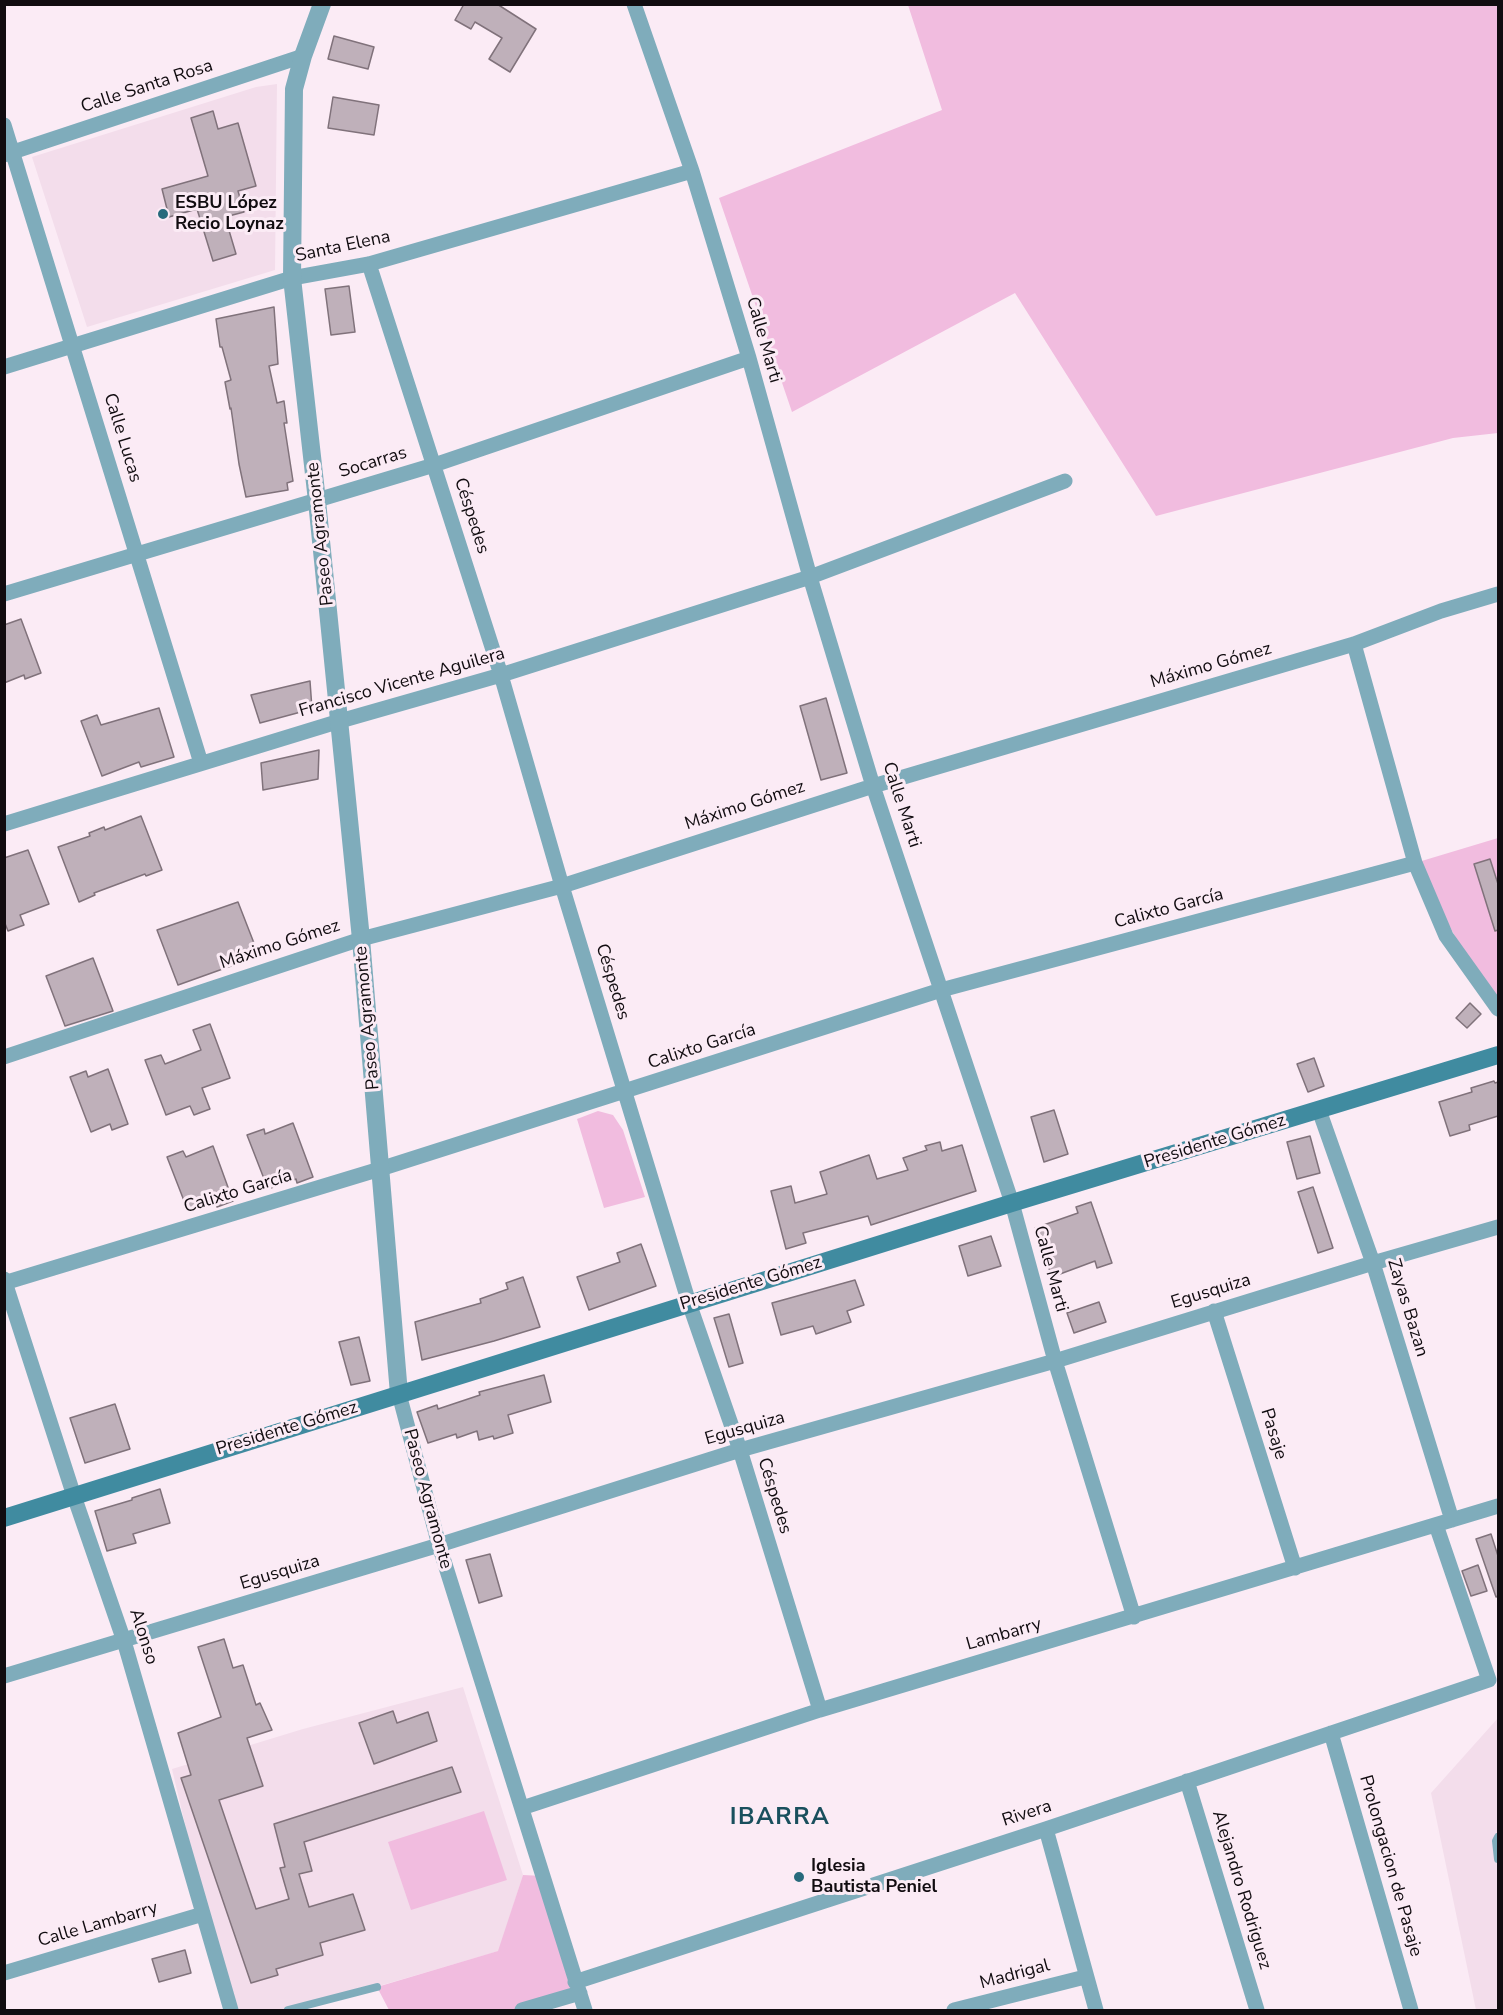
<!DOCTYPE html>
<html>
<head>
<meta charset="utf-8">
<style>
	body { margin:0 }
	#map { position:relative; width:1503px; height:2015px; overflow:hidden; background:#fbebf5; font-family:"Nunito Sans",sans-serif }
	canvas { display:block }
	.frame { position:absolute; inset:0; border:6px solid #110c10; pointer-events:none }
</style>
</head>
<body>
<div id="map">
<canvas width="1503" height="2015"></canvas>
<div class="frame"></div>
</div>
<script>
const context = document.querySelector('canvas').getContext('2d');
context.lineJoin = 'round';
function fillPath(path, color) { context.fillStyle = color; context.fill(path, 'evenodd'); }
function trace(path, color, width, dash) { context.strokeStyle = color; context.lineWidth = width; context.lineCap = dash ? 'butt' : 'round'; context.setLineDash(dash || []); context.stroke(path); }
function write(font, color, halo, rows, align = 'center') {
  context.font = font + ' "Nunito Sans",sans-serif'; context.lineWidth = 6; context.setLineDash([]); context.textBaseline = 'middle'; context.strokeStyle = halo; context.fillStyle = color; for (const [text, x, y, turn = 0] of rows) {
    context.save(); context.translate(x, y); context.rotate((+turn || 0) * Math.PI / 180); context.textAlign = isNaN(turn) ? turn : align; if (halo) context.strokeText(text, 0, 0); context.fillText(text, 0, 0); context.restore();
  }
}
const built = new Path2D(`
	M277,84L275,270L87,327L32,157L256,87Z
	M463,1687L523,1875L499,1951L297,2010H229L172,1769L303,1729Z
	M1498,1718V2010H1476L1431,1793Z`);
const green = new Path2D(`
	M908,5H1498V433L1453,438L1156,516L1015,293L792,412L719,198L942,110Z
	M1498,838V1015L1415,863Z
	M598,1111L613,1115L623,1130L645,1197L604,1208L577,1119Z
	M484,1811L507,1880L411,1910L388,1842Z
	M523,1875L543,1876L580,1993L522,2010H389L377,1987L498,1951Z`);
const building = new Path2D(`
	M464,4H497L536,29L510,72L489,59L502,38L475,22L471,29L455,20Z
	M334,36L374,47L368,69L328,59Z
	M333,97L379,105L374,135L328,128Z
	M213,111L218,129L238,123L256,186L238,191L244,212L225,217L236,254L213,261L197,209L169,217L162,189L208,176L191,118Z
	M349,286L355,332L331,335L325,289Z
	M274,307L278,364L269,366L277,403L284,401L287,423H284L293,481L287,483L288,490L246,497L239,464L231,408L230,409L225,382L231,380L222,347H220L216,319Z
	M21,619L41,673L25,679L24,675L4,683V625Z
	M310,681L312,709L260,723L251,695Z
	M826,698L847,773L821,780L800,706Z
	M159,708L174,757L141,767L139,762L102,776L81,721L97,715L101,725Z
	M319,750L318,779L263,790L261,763Z
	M141,816L162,870L146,876L145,874L94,893L95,895L79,902L58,847L90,836L89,833L104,827L105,830Z
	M28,850L49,904L20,915L24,925L8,931L4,921V858Z
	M1490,859L1498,884V930L1495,931L1474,864Z
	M238,902L259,956L178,985L157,930Z
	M93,958L113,1011L65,1026L46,976Z
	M1470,1003L1481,1014L1467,1028L1456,1018Z
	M210,1024L230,1078L202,1088L210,1109L194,1115L190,1106L166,1115L145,1060L161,1055L165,1064L201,1050L193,1030Z
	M1314,1058L1324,1086L1308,1092L1297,1064Z
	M108,1069L128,1124L112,1130L110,1124L91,1132L70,1077L86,1071L88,1077Z
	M1494,1081L1495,1083L1498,1082V1116L1469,1125L1470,1130L1450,1136L1439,1102L1472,1092L1471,1088Z
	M1054,1110L1068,1154L1044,1162L1031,1117Z
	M293,1123L313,1177L297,1183L296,1179L268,1189L247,1135L264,1129L265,1134Z
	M1310,1136L1320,1173L1297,1179L1287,1142Z
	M940,1142L942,1151L962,1145L976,1191L871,1225L868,1216L803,1233L806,1243L786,1249L771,1191L791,1186L795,1203L827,1194L820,1172L869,1155L877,1179L908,1170L903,1158L927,1150L925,1146Z
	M213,1146L233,1201L217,1207L215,1201L188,1211L167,1157L183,1151L186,1157Z
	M1313,1187L1333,1248L1318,1253L1298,1192Z
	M1091,1202L1112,1263L1097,1268L1095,1261L1052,1277L1035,1228L1078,1213L1076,1207Z
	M991,1236L1001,1266L968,1276L959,1246Z
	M641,1244L656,1286L589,1310L577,1277L620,1262L617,1253Z
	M523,1277L540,1327L494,1341L422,1360L415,1322L481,1303L480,1299L508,1289L506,1283Z
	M855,1280L864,1305L847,1311L851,1322L816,1334L813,1326L781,1335L772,1303Z
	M1099,1302L1106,1322L1074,1333L1067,1313Z
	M729,1314L743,1363L729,1367L714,1318Z
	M359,1337L370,1381L351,1385L339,1342Z
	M544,1375L551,1402L508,1415L513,1433L494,1439L493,1436L479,1440L477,1431L457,1438L456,1434L428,1443L417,1412L437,1405L438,1409L480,1395L479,1392Z
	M115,1404L130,1449L85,1463L70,1418Z
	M160,1489L170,1523L133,1534L136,1543L107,1551L95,1511L132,1500V1498Z
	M1491,1534L1498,1556V1596L1496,1597L1476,1539Z
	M490,1554L502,1596L479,1603L466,1560Z
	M1478,1565L1487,1591L1471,1596L1462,1571Z
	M224,1639L233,1668L243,1665L256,1705L260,1703L272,1730L247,1738L263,1786L219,1800L256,1909L289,1899L280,1868L285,1867L274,1824L452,1767L461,1792L304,1842L312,1871L299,1874L309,1907L353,1894L365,1930L320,1943L323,1955L276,1969L278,1975L251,1983L181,1778L191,1775L178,1733L221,1717L198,1647Z
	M393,1711L397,1723L428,1712L437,1741L374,1764L359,1723Z
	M185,1950L191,1973L159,1982L152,1959Z`);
const service = new Path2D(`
	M1498,1837L1496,1841L1498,1859
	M288,2010L377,1987`);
const minor = new Path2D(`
	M634,4L692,171L749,358L810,577L873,786L1012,1203L1055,1361L1134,1617
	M4,125L201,763
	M4,155L303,56
	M369,264L501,675L562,886L689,1303L740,1450L820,1710
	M4,367L292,278L369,264L692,171
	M4,594L434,465L749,358
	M1354,644L1415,863L1446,936L1498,1009
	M4,824L340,721L501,675L810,577L1065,481
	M4,1057L361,939L562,886L873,786L1354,644L1441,611L1498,594
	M1319,1110L1373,1263L1452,1520
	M4,1279L74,1496L124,1641L231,2010
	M4,1283L380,1169L941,990L1415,863
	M1214,1311L1295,1568
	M399,1394L439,1545L585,2010
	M4,1676L439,1545L740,1450L1055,1361L1373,1263L1498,1227
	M1331,1733L1411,2010
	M1187,1781L1257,2010
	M522,1808L820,1710L1498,1506
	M1046,1829L1096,2010
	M4,1973L203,1914
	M575,1982L1046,1829L1489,1680L1436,1525
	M522,2010L580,1993
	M954,2010L1085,1977`);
const tertiary = new Path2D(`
	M322,4L303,56L294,89L292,278L317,501L361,939L399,1394`);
const secondary = new Path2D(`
	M4,1518L1012,1203L1498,1055`);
const markers = [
	[163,214,6,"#276a7c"],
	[799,1877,6,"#276a7c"]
];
const streetNames = [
	["Calle Santa Rosa",147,87,-18],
	["Santa Elena",343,247,-12],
	["Calle Marti",763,340,74],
	["Calle Lucas",122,438,73],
	["Socarras",373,463,-17],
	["Céspedes",471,516,72],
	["Paseo Agramonte",321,534,-96],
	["Máximo Gómez",1211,666,-16],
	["Francisco Vicente Aguilera",402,683,-16],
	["Calle Marti",901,805,72],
	["Máximo Gómez",745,806,-18],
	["Calixto García",1169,909,-15],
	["Máximo Gómez",280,945,-18],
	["Céspedes",612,982,73],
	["Paseo Agramonte",368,1018,-95],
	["Calixto García",702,1047,-18],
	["Presidente Gómez",1215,1142,-17],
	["Calixto García",238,1192,-17],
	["Calle Marti",1050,1269,75],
	["Presidente Gómez",751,1284,-17],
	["Egusquiza",1211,1292,-17],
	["Zayas Bazan",1407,1308,73],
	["Presidente Gómez",287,1429,-17],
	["Egusquiza",745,1429,-16],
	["Pasaje",1273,1434,73],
	["Céspedes",774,1496,73],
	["Paseo Agramonte",427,1499,75],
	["Egusquiza",280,1573,-17],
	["Lambarry",1004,1635,-16],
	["Alonso",143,1637,72],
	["Rivera",1027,1814,-18],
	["Prolongacion de Pasaje",1390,1866,74],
	["Alejandro Rodriguez",1241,1890,73],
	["Calle Lambarry",98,1925,-16],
	["Madrigal",1015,1975,-15]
];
const poiNames = [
	["ESBU López",175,204],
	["Recio Loynaz",175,225],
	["Iglesia",811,1867],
	["Bautista Peniel",811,1888]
];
const districtNames = [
	["IBARRA",780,1818]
];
fillPath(built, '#f3ddeb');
fillPath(green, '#f1bcdf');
fillPath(building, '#bfb0ba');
trace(building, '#80727b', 1.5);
trace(service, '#7facbb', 8);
trace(minor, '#7facbb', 15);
trace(tertiary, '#7facbb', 18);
trace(secondary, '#408ba0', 18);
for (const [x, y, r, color] of markers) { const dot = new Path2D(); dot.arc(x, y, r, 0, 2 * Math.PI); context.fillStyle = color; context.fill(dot); trace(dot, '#fbebf5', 2); }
write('18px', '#110c10', '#fbebf5', streetNames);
write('bold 18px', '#110c10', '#fbebf5', poiNames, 'left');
context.letterSpacing = '1.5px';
write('bold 24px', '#194f5d', '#fbebf5', districtNames);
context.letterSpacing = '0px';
</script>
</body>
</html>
